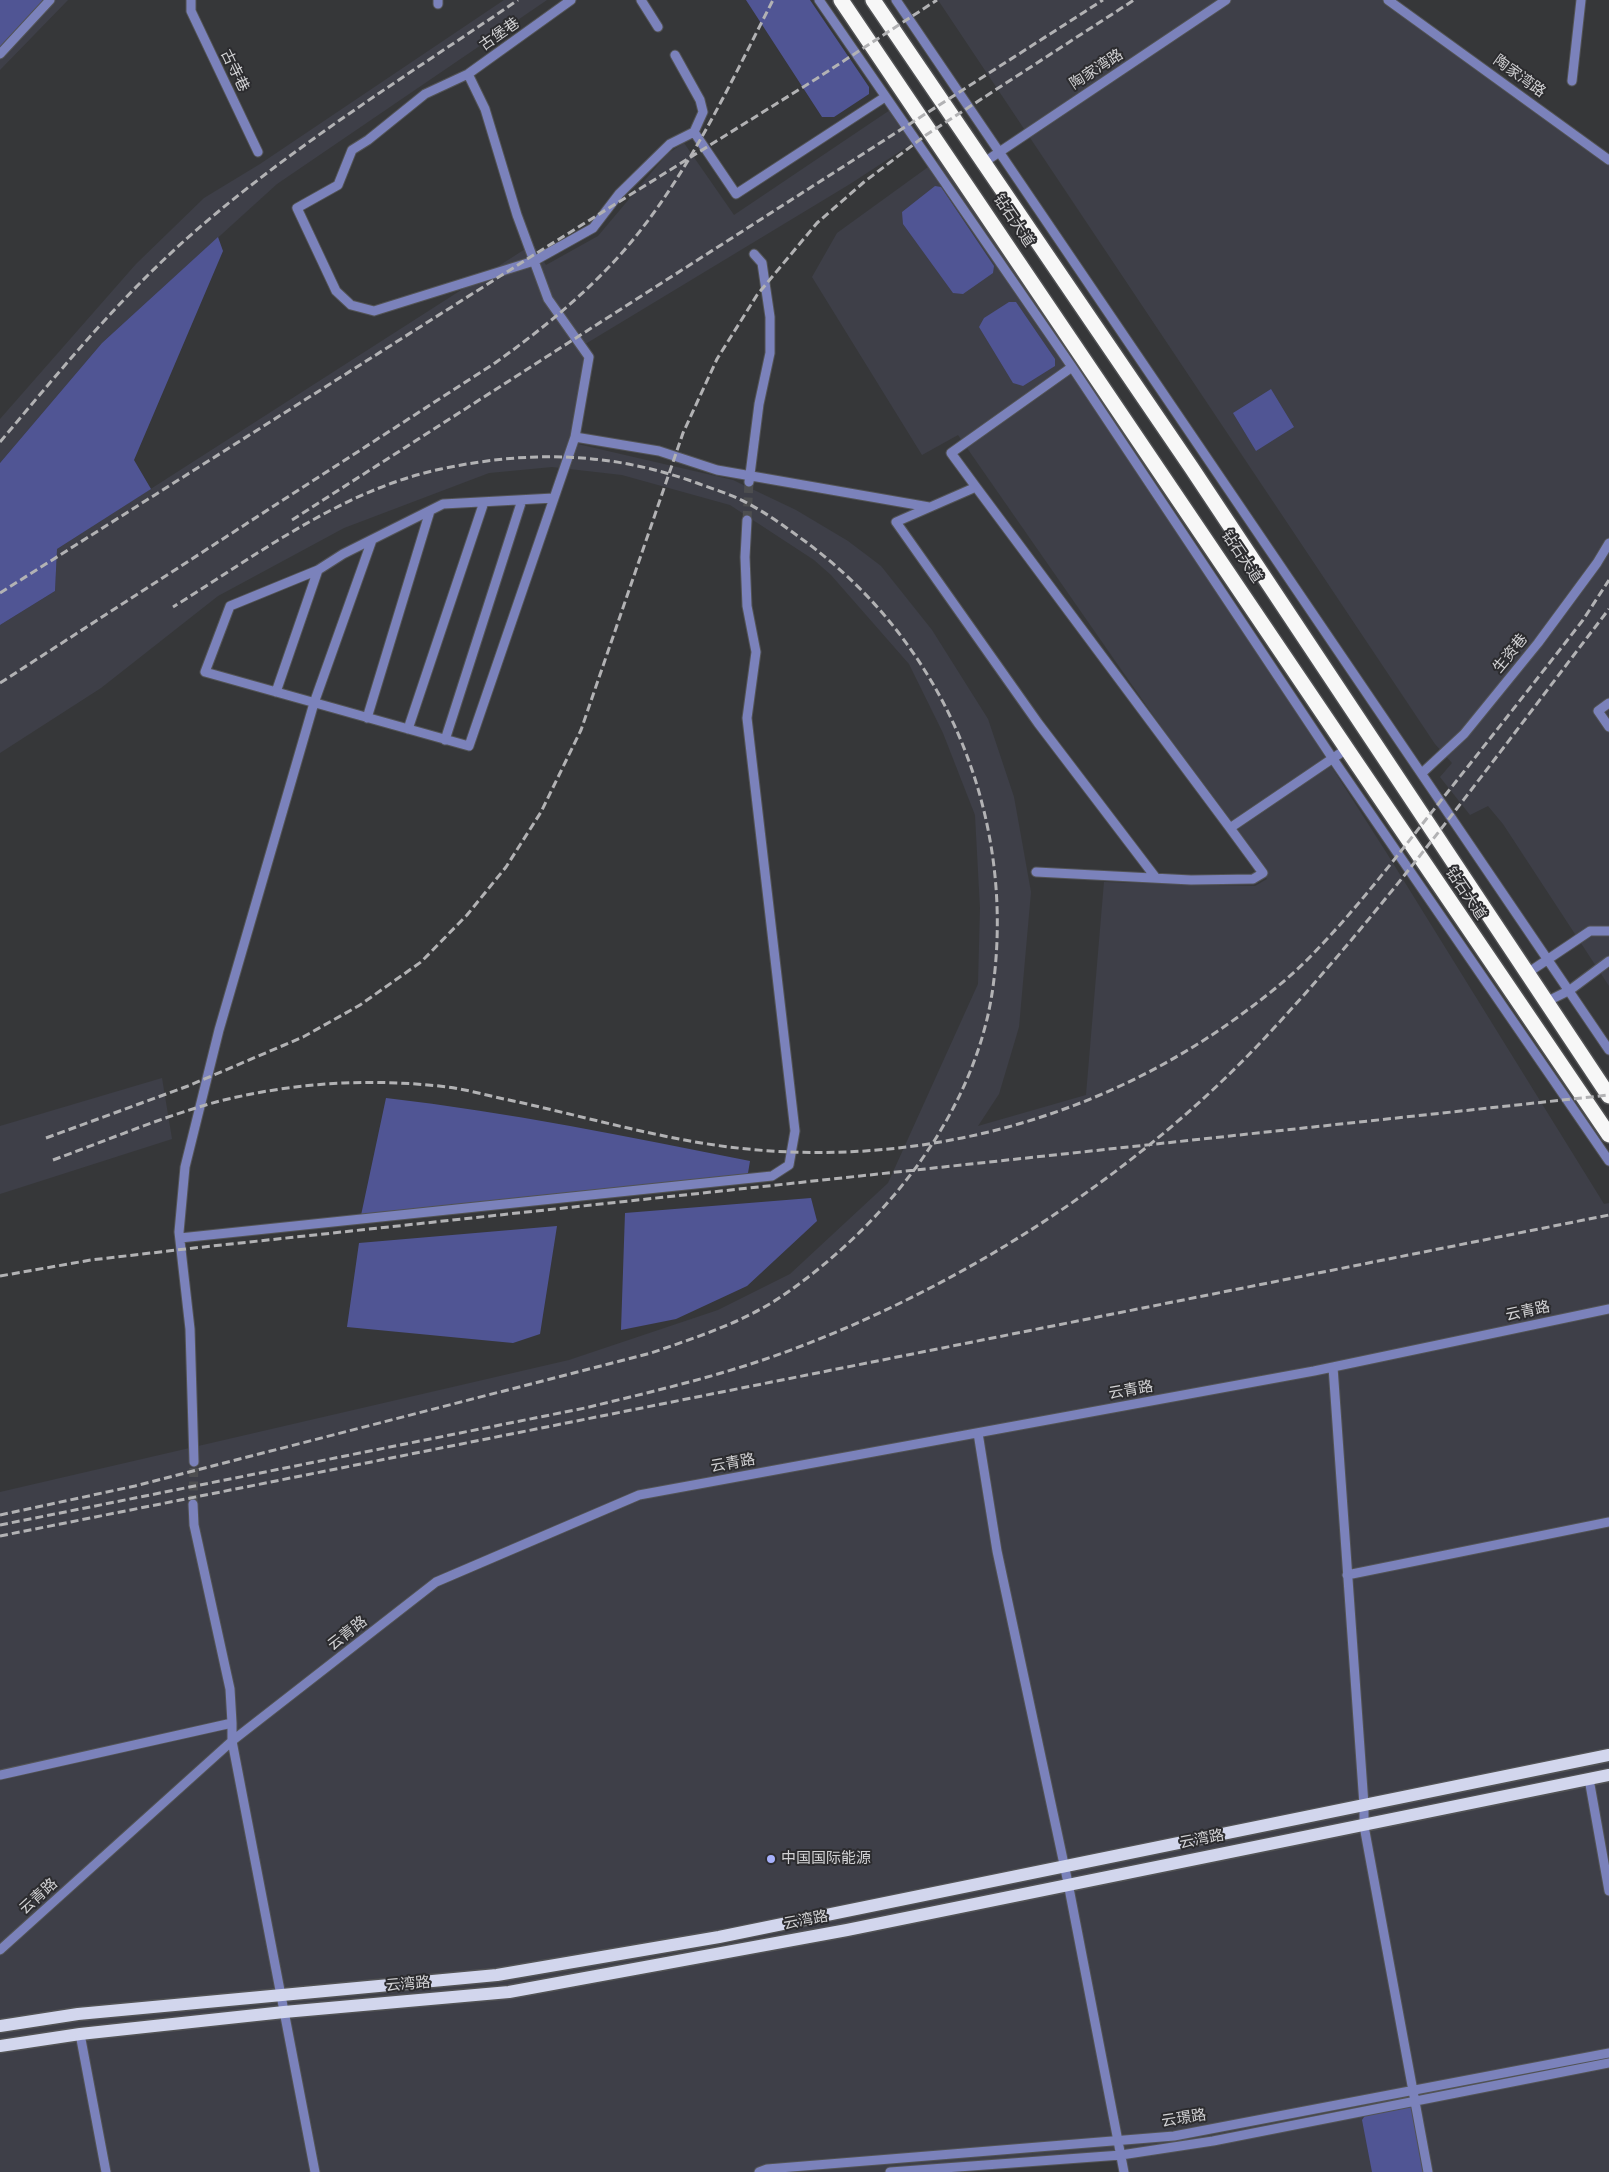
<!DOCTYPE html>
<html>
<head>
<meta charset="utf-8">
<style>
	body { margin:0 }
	canvas { display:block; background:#363739 }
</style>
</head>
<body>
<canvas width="1609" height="2172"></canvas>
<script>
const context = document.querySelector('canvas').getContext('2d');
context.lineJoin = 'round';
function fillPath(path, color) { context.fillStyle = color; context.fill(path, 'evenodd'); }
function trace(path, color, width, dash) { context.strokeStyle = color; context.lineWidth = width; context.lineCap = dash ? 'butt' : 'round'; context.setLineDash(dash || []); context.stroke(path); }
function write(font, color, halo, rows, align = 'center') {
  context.font = font + ' "Titillium Web","Noto Sans SC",sans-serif'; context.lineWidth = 4; context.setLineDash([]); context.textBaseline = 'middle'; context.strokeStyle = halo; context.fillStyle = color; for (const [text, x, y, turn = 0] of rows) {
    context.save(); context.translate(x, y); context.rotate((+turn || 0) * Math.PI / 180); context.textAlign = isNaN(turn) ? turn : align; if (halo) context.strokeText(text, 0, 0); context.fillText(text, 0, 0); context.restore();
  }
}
const built = new Path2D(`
	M0,0H68L0,70Z
	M504,0H547L277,184L102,343L0,463V419L136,264L204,198L260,164Z
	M938,0H1388L1609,160V986L1503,824L1488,806L1470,815L1440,777L1452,763L1435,744Z
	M893,108L916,141L850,184L582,346L589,357L573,443L733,480L796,510L848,541L881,566L932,630L988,719L1014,797L1031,892L1019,1027L999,1094L978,1126L1086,1095L1104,882L1255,886L1267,879L958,435L922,455L812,277L837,233L942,157L1386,852L1604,1204L1609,1203V2172H1124L1121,2156L889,2172H0V1492L569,1360L718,1310L790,1274L888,1183L978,984L980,908L975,815L943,733L909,664L831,575L814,560L730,505L622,475L552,467L489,473L344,528L218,596L101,688L0,753V625L55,591L57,549L533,244L546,265L598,236L667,154L684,143L734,215Z
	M162,1078L172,1139L0,1194V1126Z`);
const green = new Path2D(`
	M0,0H50L0,54Z
	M746,0H810L869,87V94L834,117H822Z
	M935,186L941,187L994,266L993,273L963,294L953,293L903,224L902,212Z
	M218,237L223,251L134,460L151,489L57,549L55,591L0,625V463L102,343Z
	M1009,302H1016L1055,359V366L1023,386L1013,383L979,327L984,318Z
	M1271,389L1294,427L1256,451L1233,413Z
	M386,1098C509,1112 629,1137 750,1161L747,1179L360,1220Z
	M811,1198L817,1221L747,1286L676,1319L621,1330L625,1213Z
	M557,1226L540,1334L513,1343L347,1327L359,1243Z
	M1411,2105L1424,2172H1372L1362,2120L1366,2114Z`);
const minorTunnel = new Path2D(`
	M747,520L749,482
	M193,1504L194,1462`);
const minor = new Path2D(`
	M191,0V11L258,152
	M571,0L468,74L425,94L368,140L352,150L338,185L297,208L336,291L351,305L374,311L534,261L593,228L619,194L670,144L694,132L703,112L700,100L675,55
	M641,0L658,27
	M819,0L1072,367L1333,759L1609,1161
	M896,0L1609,1050
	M1388,0L1609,160
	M438,4V0
	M0,54L50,0
	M468,74L485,109L517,215L548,299L589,357L575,437L659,451L717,470L929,507
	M1572,81L1581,0
	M694,132L736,194L885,97
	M983,163L1226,0
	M1072,367L951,453L976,487L1230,828L1348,748
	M749,482L759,404L770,353V317L762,263L754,254
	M976,487L896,522L1038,723L1156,878
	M554,498L443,504L343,554L318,570L230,606L205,672L469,746L575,437
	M276,692L318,570
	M1609,703L1598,711L1609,727
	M367,718L430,511
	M408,729L484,502
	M445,740L522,500
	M1422,773L1464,734L1538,643L1597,563L1609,543
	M1036,872L1191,880L1253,879L1263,873L1230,828
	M1529,972L1590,931H1609
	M1548,1001L1570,990L1609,961
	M180,1238L772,1176L789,1165L795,1131L747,718L756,652L747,606L745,557L747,520
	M1333,1367L1364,1805V1826L1428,2172
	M978,1433L997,1551L1068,1883L1124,2172
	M194,1462L190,1329L179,1232L185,1167L219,1030L314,703L372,540
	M193,1504L194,1525L230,1689L232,1723
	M1347,1575L1609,1522
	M0,1775L232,1723V1741L315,2172
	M1589,1779L1609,1891
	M0,1950L232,1741L436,1582L639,1495L1314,1371L1609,1309
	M80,2034L106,2172
	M759,2172L767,2169L1174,2136L1609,2053
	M890,2172L1121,2155L1213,2141L1609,2063`);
const major = new Path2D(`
	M0,2026L78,2014L497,1975L719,1937L1609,1755
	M0,2046L80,2034L284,2012L509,1992L847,1930L1609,1775`);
const highway = new Path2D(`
	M841,0C1098,377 1351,758 1609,1135
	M873,0L1191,467L1609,1096`);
const rail = new Path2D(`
	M0,442C59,372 116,302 184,241C286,150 405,77 518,0
	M292,520L1103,0
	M0,593L532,256L816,79L937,0
	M0,683L495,363C534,335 571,306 605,271C678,197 726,92 773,0
	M46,1138L188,1086L303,1037L360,1005L421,962L467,915L506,867L541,812L581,730L683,433L717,359L757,295L817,223L864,182L926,135L1134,0
	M53,1160C108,1140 164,1116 220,1101C296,1082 371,1078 448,1087C469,1090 489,1096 509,1100C569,1113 629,1130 690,1141C877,1175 1072,1133 1228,1024C1255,1005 1281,985 1304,963C1352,915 1393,861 1435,808C1485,745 1534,683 1583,620L1609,580
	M0,1276L91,1260L194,1248L1609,1095
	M0,1515L135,1486L651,1353C697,1337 745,1322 785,1294C886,1224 976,1112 993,987C1016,817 946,648 810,545C787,528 763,510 737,498C724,492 710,488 697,483C611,452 530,450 441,469C342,490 257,555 173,607
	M0,1525L585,1408C659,1390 733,1373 804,1345C970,1281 1137,1173 1260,1043C1387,908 1496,756 1609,609
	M0,1536L1609,1215`);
const markers = [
	[771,1859,5,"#a7b1fc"]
];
const streetNames = [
	["古堡巷",500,35,-35],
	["陶家湾路",1097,70,-33],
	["古寺巷",234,71,64],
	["陶家湾路",1519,77,36],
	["钻石大道",1013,221,56],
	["钻石大道",1241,557,56],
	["生资巷",1511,654,-51],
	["钻石大道",1465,894,56],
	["云青路",1528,1312,-12],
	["云青路",1131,1391,-10],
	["云青路",733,1464,-10],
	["云青路",348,1634,-38],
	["云湾路",1202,1840,-11],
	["云青路",39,1897,-42],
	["云湾路",806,1921,-11],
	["云湾路",408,1985,-5],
	["云璟路",1184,2119,-9]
];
const poiNames = [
	["中国国际能源",781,1859]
];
fillPath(built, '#3e3f48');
fillPath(green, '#505594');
trace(minorTunnel, '#4d4e50', 9, [9, 4.5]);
trace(minor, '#525355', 11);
trace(major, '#525355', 15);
trace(highway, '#525355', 18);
trace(minor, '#7b82bb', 9);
trace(major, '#d2d6ed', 12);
trace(highway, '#f7f7f7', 15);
trace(rail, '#b2b2b4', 3, [8, 4]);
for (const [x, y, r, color] of markers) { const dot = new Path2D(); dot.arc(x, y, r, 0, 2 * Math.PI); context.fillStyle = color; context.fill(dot); trace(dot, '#2c2c2f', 2); }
write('15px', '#d1d1d3', '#2c2c2f', streetNames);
write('15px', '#d1d1d3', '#2c2c2f', poiNames, 'left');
</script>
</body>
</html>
